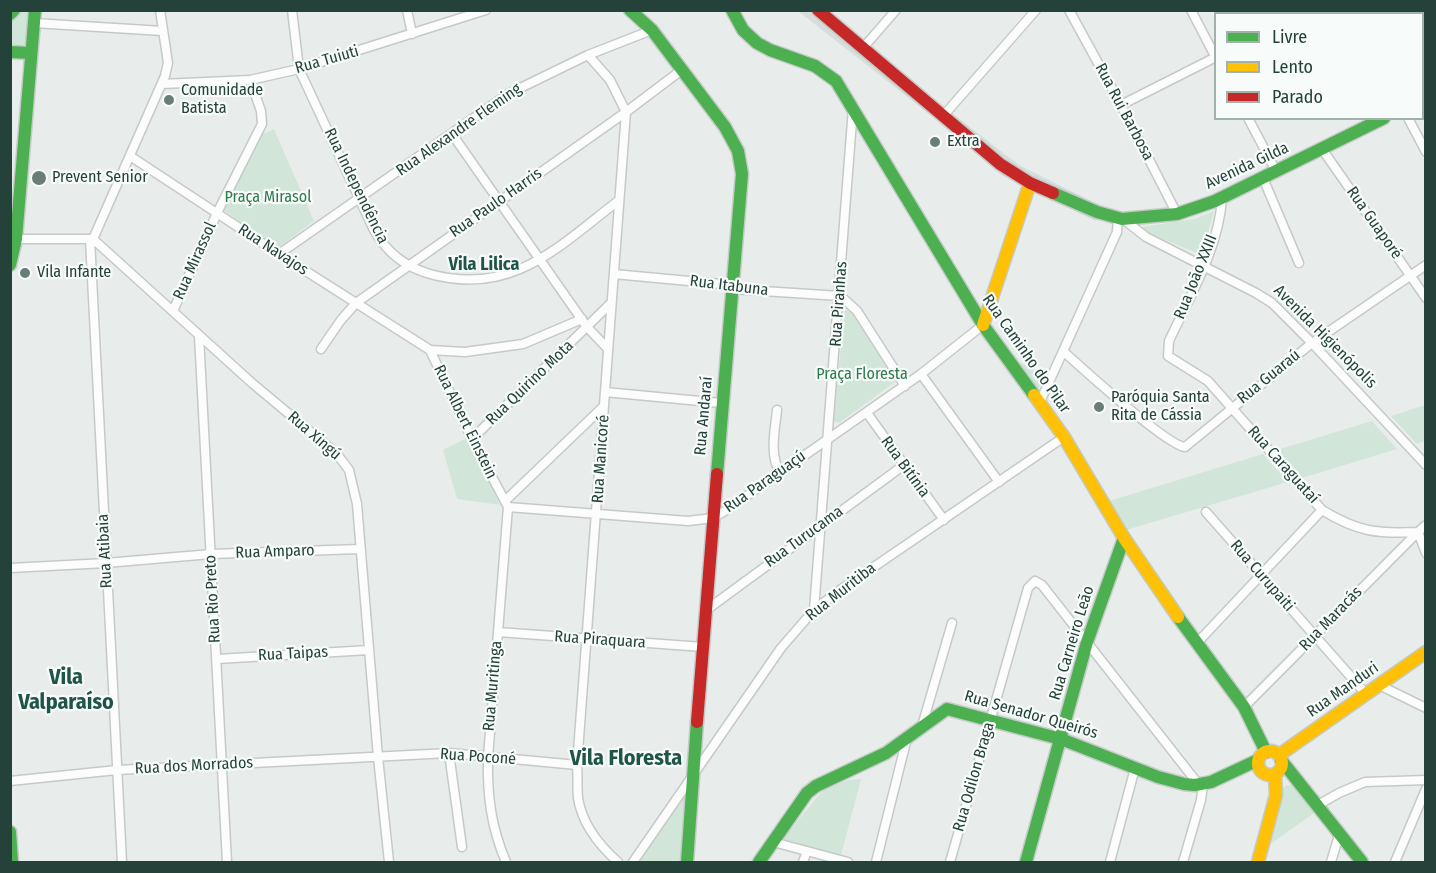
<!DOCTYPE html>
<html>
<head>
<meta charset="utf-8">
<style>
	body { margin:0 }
	#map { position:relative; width:1436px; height:873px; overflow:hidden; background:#e8edeb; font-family:"Fira Sans Condensed",sans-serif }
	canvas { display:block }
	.frame { position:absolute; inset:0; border:12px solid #24423a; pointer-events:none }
	.legend { position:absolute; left:1214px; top:12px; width:210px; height:108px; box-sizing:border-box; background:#f7fbf9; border:2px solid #a3b1ad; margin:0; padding:8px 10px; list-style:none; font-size:18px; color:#24423a }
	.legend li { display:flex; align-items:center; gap:12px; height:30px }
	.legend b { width:30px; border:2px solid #a3b1ad }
</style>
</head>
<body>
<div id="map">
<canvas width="1436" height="873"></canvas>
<div class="frame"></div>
<ul class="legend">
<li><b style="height:8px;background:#4caf50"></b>Livre</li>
<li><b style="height:8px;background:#ffc107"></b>Lento</li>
<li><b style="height:8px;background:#c62828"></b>Parado</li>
</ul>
</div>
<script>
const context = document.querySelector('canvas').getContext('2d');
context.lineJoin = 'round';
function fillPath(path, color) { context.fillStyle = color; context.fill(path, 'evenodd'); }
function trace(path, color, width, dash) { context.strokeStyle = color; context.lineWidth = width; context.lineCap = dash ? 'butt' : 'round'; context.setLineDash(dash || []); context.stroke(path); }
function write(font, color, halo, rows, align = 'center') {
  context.font = font + ' "Fira Sans Condensed",sans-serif'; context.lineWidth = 4.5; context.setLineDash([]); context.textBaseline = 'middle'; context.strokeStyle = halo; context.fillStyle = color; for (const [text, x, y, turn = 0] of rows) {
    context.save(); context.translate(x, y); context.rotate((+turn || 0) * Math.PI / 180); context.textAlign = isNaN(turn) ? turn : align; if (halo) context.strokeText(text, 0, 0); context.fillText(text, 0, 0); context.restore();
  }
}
const built = new Path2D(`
	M798,11H819L1019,165L1103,207L1096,221L1003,176L933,117Z`);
const green = new Path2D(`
	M22,11H30L27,47L11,48V22Z
	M274,129L314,221L279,247L223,210L261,135Z
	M1214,211L1202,255L1148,233L1141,227L1195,219Z
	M845,310L853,312L895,382L839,423L833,421Z
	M1016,360L1044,376L1038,390Z
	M1425,405V441L1417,444L1391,416Z
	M1372,421L1397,449L1302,478L1277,450Z
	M469,437L500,505L457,499L443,450Z
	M1263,454L1288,482L1126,530L1109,501Z
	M861,779L841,856L781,840L824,789L849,780Z
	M692,782L684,862H637Z
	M1287,785L1296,786L1317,811L1269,845L1283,788Z`);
const street = new Path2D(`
	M292,10L299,69L374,230C387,253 405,267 430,274C512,297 559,246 618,201
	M407,10L412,34
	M1069,10L1121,105L1177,214
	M1191,10L1216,58
	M1332,10L1334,14
	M1302,14L1309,10
	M34,23L163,31
	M863,48L896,10
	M588,55L610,80L626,112L577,765C578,776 577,787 578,798C582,824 600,846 618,862
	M162,84L250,80L299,69L486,10
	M1121,105L1216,57
	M944,115L1036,10
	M1248,118L1276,171
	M1408,118L1426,152
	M452,134L587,327L607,348
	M1322,149L1426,298
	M130,156L279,254L430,350L472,439L508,507
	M1263,178L1299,263
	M1222,198C1219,248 1190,296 1169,341L1168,356L1208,381L1322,510C1358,532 1377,534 1418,532
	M1123,219L1146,237L1256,293L1272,303L1312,343L1426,465
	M90,239L122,862
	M93,239L165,76L168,63L160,10
	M12,241L16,239H93L252,383L337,454L349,470L357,504L378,757L389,862
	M279,254L508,94L588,55L652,30
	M614,274L721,284L732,289L840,296L844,299L857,311L905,386
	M173,311L217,213L262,124L261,111L250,80
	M199,336L227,862
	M321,349L341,320L356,303L626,112L683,69
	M430,350L465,352L523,344L582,319
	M1063,351C1082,368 1166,445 1185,447L1312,343L1426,265
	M921,374L999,482
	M605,392L721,403
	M1040,402L1117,232L1118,218
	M777,410C775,431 769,454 780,473
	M867,413L944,520
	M472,439L611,303
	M505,501L604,406
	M508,507L688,521L713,518L728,509L921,374L983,325
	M1206,512L1366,694
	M1426,525L1418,532L1426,553
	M10,568L106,563L211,554L360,549
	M814,610L853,108
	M705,611L904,465
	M498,632L703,647
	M1196,644L1322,510
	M217,659L369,650
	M1379,685L1426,708
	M1244,707L1418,532
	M922,726L952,623
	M449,753L462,847
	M10,781L117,770L449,753L577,765
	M1318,805L1339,793L1365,782L1426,780
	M773,842L848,862
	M506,862C491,827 487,795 488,757L508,507
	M633,862L781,648L814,610L843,588L1064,437
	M803,862L807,851
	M876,862L907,738
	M950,862L1028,588L1035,581L1042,585L1199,785
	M1110,862L1135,768
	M1183,862L1201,800L1203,784
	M1331,862L1339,835
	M1395,862L1426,789`);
const fast = new Path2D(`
	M630,10L652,30L725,127L738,151L742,174L717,474
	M732,10L743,30L757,43L770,50L815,66L836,81L983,325L1034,395
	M10,14L14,10
	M10,52L31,53
	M1422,100L1426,99
	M1053,193L1097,212L1122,219L1177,214L1215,201L1384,118
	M10,265L16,239L35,10
	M1178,617L1244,707L1266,752
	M1281,760L1362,862
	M10,832L12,862
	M687,862L697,722
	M759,862L807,793L816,786L886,753L947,709L1061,739L1158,777L1184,784L1195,785L1211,782L1258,760
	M1026,862L1087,642L1124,538`);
const slow = new Path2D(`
	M983,325L1030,183
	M1034,395L1064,437L1124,538L1178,617
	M1258 763a12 12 0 1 1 24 0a12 12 0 1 1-24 0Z
	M1279,755L1426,652
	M1258,862L1276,795L1275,774`);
const jam = new Path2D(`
	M818,10L1000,164L1030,183L1053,193
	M697,722L717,474`);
const markers = [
	[169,100,6,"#697e78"],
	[935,142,6,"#697e78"],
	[39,178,8,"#697e78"],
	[25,273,6,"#697e78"],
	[1099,407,6,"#697e78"]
];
const streetNames = [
	["Rua Tuiuti",327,60,-16],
	["Rua Rui Barbosa",1124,112,62],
	["Rua Alexandre Fleming",459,130,-35],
	["Avenida Gilda",1247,166,-25],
	["Rua Independência",356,186,64],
	["Rua Paulo Harris",496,203,-35],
	["Rua Guaporé",1374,223,55],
	["Rua Navajos",273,250,33],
	["Rua Mirassol",195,261,-66],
	["Rua João XXIII",1196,277,-68],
	["Rua Itabuna",729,286,7],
	["Rua Piranhas",839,304,-86],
	["Avenida Higienópolis",1325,337,45],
	["Rua Caminho do Pilar",1026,354,55],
	["Rua Guaraú",1269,377,-39],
	["Rua Quirino Mota",530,383,-44],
	["Rua Andaraí",704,416,-85],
	["Rua Albert Einstein",465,422,64],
	["Rua Xingú",314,436,41],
	["Rua Manicoré",601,459,-86],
	["Rua Caraguataí",1283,465,48],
	["Rua Bitínia",905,467,54],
	["Rua Paraguaçú",765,482,-35],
	["Rua Turucama",804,537,-36],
	["Rua Atibaia",105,551,-93],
	["Rua Amparo",275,552,-2],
	["Rua Curupaiti",1262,576,49],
	["Rua Muritiba",841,592,-38],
	["Rua Rio Preto",213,599,-93],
	["Rua Maracás",1331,619,-46],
	["Rua Piraquara",600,640,4],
	["Rua Carneiro Leão",1072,643,-73],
	["Rua Taipas",293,654,-3],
	["Rua Muritinga",493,686,-85],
	["Rua Manduri",1343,690,-35],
	["Rua Senador Queirós",1031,715,16],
	["Rua Poconé",478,757,4],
	["Rua dos Morrados",194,766,-3],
	["Rua Odilon Braga",974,777,-74]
];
const poiNames = [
	["Comunidade",181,91],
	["Batista",181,109],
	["Extra",947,142],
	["Prevent Senior",52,178],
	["Vila Infante",37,273],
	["Paróquia Santa",1111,398],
	["Rita de Cássia",1111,416]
];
const parkNames = [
	["Praça Mirasol",268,198],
	["Praça Floresta",862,375]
];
const neighbourhoodNames = [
	["Vila Lilica",484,265]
];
const districtNames = [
	["Vila",66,678],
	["Valparaíso",66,703],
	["Vila Floresta",626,759]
];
fillPath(built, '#d6dedb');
fillPath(green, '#d1e6d8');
trace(street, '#c5cac8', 11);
trace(fast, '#c3cbc8', 15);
trace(slow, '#c3cbc8', 15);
trace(jam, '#c3cbc8', 15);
trace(street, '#fcfcfc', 8);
trace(fast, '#4caf50', 12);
trace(slow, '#ffc107', 12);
trace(jam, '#c62828', 12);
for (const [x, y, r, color] of markers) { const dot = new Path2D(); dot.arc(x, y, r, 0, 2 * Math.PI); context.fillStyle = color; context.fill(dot); trace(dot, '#f7fbf9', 2); }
write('16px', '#24423a', '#f7fbf9', streetNames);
write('16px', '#24423a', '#f7fbf9', poiNames, 'left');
write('16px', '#2d7a4b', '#f7fbf9', parkNames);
write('bold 18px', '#1f5548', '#f7fbf9', neighbourhoodNames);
write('bold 22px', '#1f5548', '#f7fbf9', districtNames);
</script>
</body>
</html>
